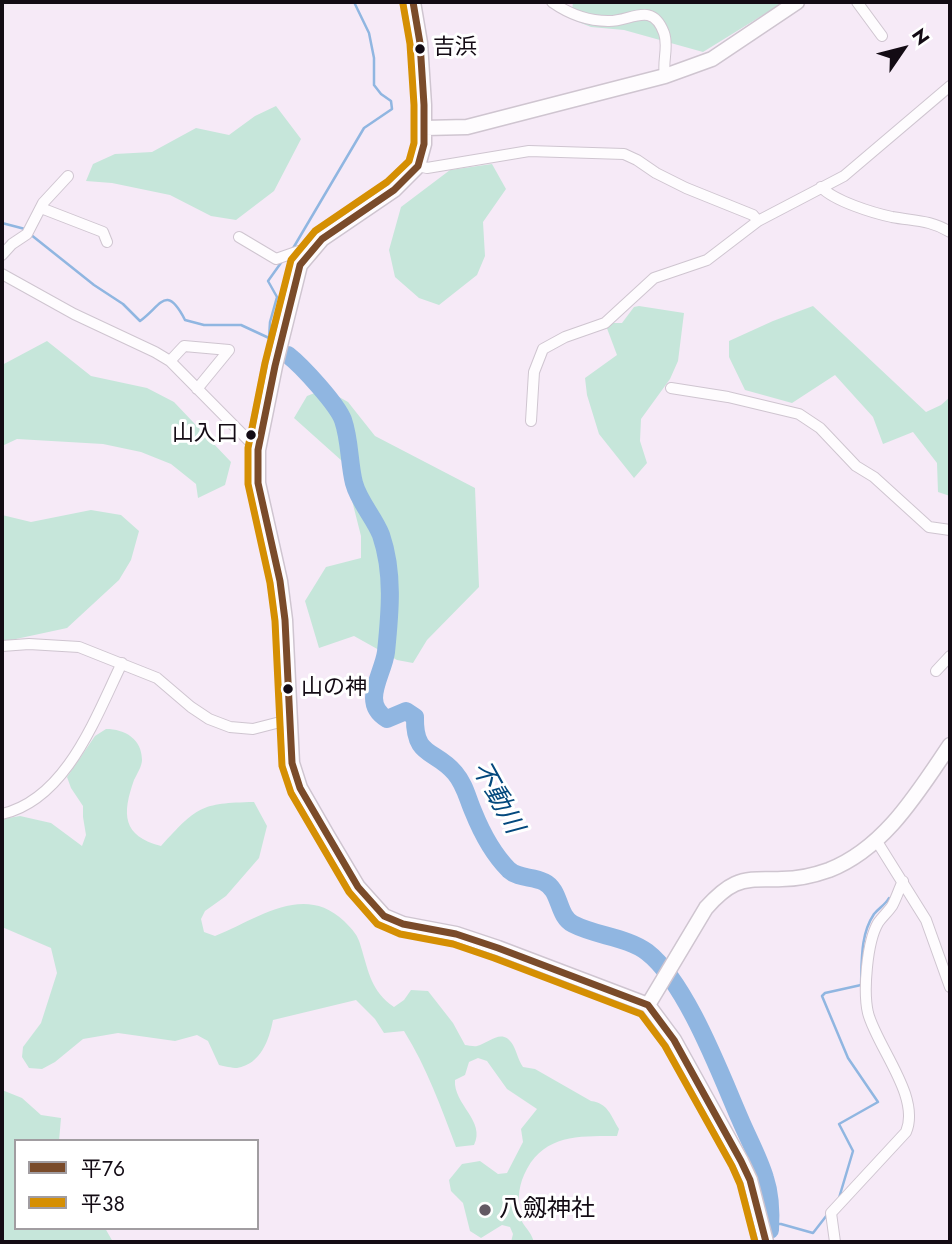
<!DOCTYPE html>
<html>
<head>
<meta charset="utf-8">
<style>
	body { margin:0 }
	#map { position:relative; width:952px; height:1244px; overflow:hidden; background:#f6eaf7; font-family:Jost,"Noto Sans JP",sans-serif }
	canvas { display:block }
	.frame { position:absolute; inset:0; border:4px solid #130b14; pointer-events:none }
	.legend { position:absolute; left:14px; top:1139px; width:245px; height:91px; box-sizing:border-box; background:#fff; border:2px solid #a19da1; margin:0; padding:9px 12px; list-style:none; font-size:21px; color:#130b14 }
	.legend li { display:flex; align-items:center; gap:14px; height:35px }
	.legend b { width:35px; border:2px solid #a19da1 }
	.north { position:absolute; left:868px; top:14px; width:70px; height:70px; -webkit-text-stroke:5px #fff; paint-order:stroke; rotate:55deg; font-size:19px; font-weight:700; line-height:28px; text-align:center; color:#130b14 }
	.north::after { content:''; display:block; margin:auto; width:24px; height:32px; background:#130b14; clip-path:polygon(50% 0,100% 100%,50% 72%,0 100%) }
</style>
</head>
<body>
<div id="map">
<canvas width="952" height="1244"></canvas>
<div class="frame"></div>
<ul class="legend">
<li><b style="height:9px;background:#7a4b2a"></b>平76</li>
<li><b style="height:9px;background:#d58f03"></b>平38</li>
</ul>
<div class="north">N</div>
</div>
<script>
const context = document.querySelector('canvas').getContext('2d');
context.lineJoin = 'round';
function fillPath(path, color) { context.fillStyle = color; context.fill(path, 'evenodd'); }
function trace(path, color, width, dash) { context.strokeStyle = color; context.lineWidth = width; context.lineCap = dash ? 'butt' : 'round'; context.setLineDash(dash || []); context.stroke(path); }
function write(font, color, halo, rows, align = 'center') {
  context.font = font + ' Jost,"Noto Sans JP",sans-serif'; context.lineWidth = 6; context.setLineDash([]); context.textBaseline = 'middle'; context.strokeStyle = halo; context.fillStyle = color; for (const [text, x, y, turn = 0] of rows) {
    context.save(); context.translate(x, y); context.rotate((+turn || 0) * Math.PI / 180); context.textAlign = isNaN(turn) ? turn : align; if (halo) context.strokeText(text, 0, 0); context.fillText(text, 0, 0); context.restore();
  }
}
const green = new Path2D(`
	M573,2H784L703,52L624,30L591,27L571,19Z
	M276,106L301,139L274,191L236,220L211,216L170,195L112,183L86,181L93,164L115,154L152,152L196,128L229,135L255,116Z
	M492,164L506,189L483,222L485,256L477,275L439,305L419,298L395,277L389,250L401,207L450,170Z
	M639,306L684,313L678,361L670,379L641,419L640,441L647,463L634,478L599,434L587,395L585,378L617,355L605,323H622L634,307Z
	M813,306L926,412L941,405L950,397V496L938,492L937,463L913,432L883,444L873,417L835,375L792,403L745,390L729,357V341L773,321Z
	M47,341L91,376L147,388L174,402L231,462L225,485L198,498L196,484L171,464L141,452L103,444L17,439L2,446V365Z
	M325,389L348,402L375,436L475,488L479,587L427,640L413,663L397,660L354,636L319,648L305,601L326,567L361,558V536L342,461L294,418L307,396Z
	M91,510L121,515L139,531L131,560L119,580L67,628L2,642V515L31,522Z
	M106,729C125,729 142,739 142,760C142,766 137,774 134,780C122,814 122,836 161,846C197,807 200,803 254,802L267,826L259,858L226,896L205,911L201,919L204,932L215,936C256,920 303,882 344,921C353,930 358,935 361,947C369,973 371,991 394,1007L404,1000L411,990L428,991L453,1023L465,1045C468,1045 474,1047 477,1046C490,1043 502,1027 513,1045C517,1052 518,1060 523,1067L535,1069L591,1101C608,1103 611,1116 619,1129L617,1136C578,1136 542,1134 524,1175C518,1188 517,1205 521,1219C524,1228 530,1229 534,1242H511L513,1234L510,1227L502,1225L481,1238L470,1231L463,1203L451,1191L449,1180L462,1164L480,1161L498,1174L507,1173L523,1142L521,1129L537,1109L507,1089L487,1061L478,1058L469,1062L465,1075L455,1080C453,1104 486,1121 474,1145L456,1147C441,1107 427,1068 404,1031L384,1033L375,1019L356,1000L273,1020C269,1040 261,1064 237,1068C232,1068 224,1066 219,1065L208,1041L197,1035L175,1041L118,1033L83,1039L55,1062L42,1069L29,1068L22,1057L23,1047L41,1023L57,973L51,948L2,927V819L20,816L51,823L82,846L86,835L83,817V806L71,788L67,777L95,736Z
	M2,1090L22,1098L41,1115L61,1118L59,1141H16V1228H105L113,1242H2Z`);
const stream = new Path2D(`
	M2,223L25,229
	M30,234L94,285L123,304L140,321C161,306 166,283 185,320L204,325H241L269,338L270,322L277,297L268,281L283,260
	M292,250L364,128L392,109L391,101L381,94L374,85V58L369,33L354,2
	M839,1198L853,1151L839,1124L878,1102L848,1058L822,996L825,993L861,985C862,961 860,935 874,914C879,908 885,905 889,898
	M771,1224H781L813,1233L827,1215`);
const river = new Path2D(`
	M288,355C302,366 337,404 343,420C350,440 349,463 354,483C359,502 374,517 381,535C394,573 390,613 386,652C383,675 360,703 387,719L406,711L415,717C414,758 435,749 455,773C465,785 467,797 473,811C481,831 493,854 509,870C519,879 532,876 544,882C561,890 557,916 573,924C596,936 627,937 647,952C686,982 720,1073 740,1119C748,1138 759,1158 765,1178C770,1193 771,1214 770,1230`);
const street = new Path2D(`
	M552,2C569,14 587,21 608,21C630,22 652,0 664,33C669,47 662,61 665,76
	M857,2L882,36
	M418,166L427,168L529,151L624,154L637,160L656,173L686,188L753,215L758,221
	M821,187C834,201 873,213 892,217C914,221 931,220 950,232
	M41,208L103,232L107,242
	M239,237L276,259L299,251L308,254
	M2,255L12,244L27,234L43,203L68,176
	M2,274L74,314L155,352L170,361L258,450
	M170,361L184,346L229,350L197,389
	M671,388L728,397L799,414L820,428L856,466L874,477L929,527L950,530
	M531,421L534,372L543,349L565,337L605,323L654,278L707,260L758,221L844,176L950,86
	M2,646L29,644L79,647L157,678L191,707L209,719L230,727L253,729L288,720
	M936,671L950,656
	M2,814C67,799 96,716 122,663
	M876,840L926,920L950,987
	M835,1242L831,1213L906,1132C921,1097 877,1047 868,1013C863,991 867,942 878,923C882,917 888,912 892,906C896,899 899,889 903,881`);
const secondary = new Path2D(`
	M413,2L420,43L424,105V144L418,166L394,190L322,239L300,265L275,366L258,450V483L280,581L285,620L292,763L300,788L327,835L358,887L384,916L403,924L456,934L498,948L648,1005L674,1040L741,1161L750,1180L766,1242
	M425,128L467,127L665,76L712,59L797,2
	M648,1005L706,908C714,899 724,889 735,884C750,877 767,880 782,879C797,879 815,875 829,870C885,848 918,792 950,745`);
const bus1 = new Path2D(`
	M413,2L420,43L424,105V144L418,166L394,190L322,239L300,265L275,366L258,450V483L280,581L285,620L292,763L300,788L358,887L384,916L403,924L456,934L498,948L648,1005L674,1040L741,1161L750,1180L766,1242`);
const bus2 = new Path2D(`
	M403,4L410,44L414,105V143L409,161L387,182L315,231L291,260L265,363L248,448V484L270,583L275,621L282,766L291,793L349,892L377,924L400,934L453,944L494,958L641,1014L665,1046L732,1166L740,1184L755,1242`);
const markers = [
	[420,49,6,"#130b14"],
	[251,435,6,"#130b14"],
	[288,689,6,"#130b14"],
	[485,1210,7,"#625963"]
];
const busNames = [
	["吉浜",433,49],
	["山入口",238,435,"right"],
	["山の神",301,689]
];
const poiNames = [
	["八劔神社",499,1210]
];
const waterNames = [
	["不動川",496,798,61]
];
fillPath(green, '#c6e6da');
trace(stream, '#90b6e1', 2.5);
trace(river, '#90b6e1', 18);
trace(street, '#cfc5d0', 12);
trace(secondary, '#cfc5d0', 17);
trace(street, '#fefcfe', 10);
trace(secondary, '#fefcfe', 14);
trace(bus1, '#7a4b2a', 7);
trace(bus2, '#d58f03', 7);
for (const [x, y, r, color] of markers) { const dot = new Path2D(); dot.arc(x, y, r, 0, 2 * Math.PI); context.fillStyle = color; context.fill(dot); trace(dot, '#fff', 2.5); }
write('22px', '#130b14', '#fff', busNames, 'left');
write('24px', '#130b14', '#fff', poiNames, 'left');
write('italic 26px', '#03487d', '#fff', waterNames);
</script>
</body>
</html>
